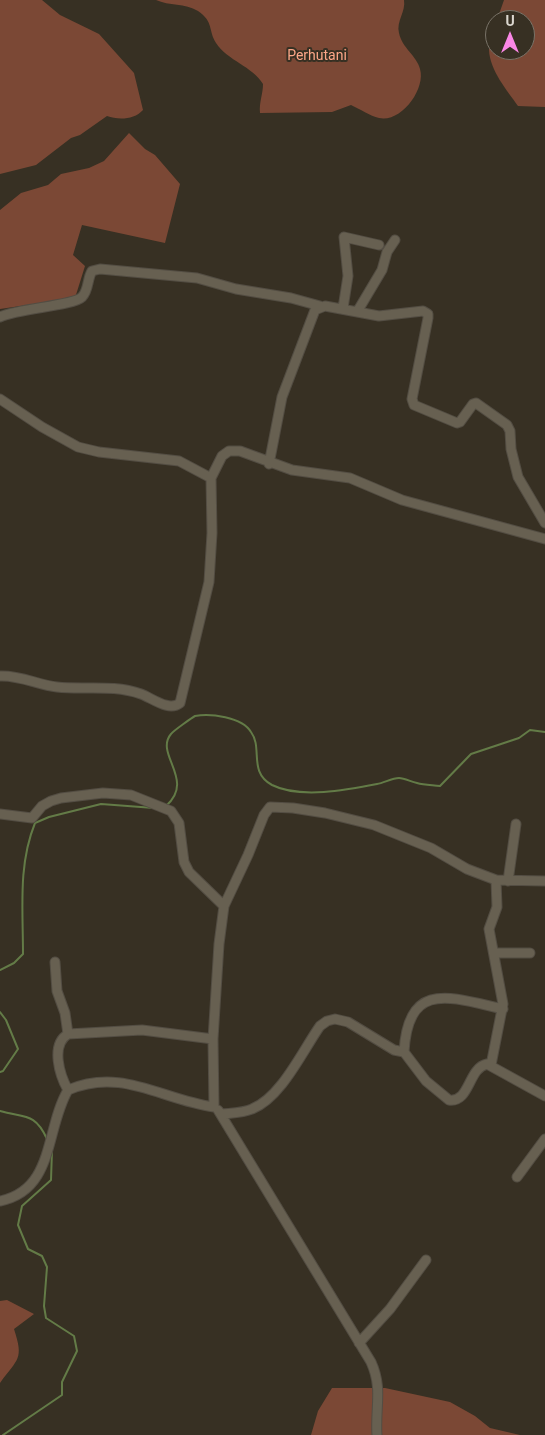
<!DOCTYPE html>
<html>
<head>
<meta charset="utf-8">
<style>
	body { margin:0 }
	#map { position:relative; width:545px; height:1435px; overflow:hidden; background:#373023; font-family:Roboto,sans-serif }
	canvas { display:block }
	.north { position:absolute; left:485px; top:10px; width:50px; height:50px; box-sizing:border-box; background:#373023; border:1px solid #797368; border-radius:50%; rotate:0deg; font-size:14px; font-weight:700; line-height:20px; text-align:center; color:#dbd7cf }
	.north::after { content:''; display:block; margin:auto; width:18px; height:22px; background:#fa87e6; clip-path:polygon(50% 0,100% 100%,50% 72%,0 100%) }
</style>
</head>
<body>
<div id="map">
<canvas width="545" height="1435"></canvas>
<div class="north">U</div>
</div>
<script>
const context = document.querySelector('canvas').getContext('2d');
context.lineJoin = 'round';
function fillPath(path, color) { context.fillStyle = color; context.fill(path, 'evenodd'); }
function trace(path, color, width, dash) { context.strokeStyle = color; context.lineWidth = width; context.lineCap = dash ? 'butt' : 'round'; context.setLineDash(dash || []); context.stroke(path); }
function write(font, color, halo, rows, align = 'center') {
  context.font = font + ' Roboto,sans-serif'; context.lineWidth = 4; context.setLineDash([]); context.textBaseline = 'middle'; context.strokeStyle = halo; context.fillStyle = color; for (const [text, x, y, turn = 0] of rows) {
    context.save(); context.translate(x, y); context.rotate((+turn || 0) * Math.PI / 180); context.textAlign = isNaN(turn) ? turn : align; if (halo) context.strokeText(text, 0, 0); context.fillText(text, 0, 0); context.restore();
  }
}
const green = new Path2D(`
	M0,0H42L60,15L99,34L134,73L143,110C134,120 118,120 107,116L80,135L71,138L36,165L0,174Z
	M156,0H404C406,12 396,21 399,33C402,48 417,56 420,69C426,89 401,123 379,118C370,116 360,109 351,105L332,112L260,113C259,102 263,94 263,84C252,66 228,61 216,43C208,30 214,22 198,11C185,3 169,6 156,0Z
	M504,0H545V107L518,106C507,90 490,71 489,50C489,43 493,34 495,28V50H525V20H497Z
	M129,133L145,149L155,155L180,184L165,243L82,225L73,255L85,266L75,298L0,309V210L21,193L48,185L61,174L89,168L104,161Z
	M7,1300L34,1314L14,1329C24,1360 18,1358 0,1383V1301Z
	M332,1388H385L450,1402L475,1416L490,1428L520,1435H311L318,1411Z`);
const stream = new Path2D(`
	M166,806C196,780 154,754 171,734C173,731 193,717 195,716C210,713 242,717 251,732C263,748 248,772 272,785C300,799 347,790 377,784C384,783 392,778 399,778C405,778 411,782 417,783C424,785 432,785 440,786L471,754L519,738L530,730L545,732
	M0,970L14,963L23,954C23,909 18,865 35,823L49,817L101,804L154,808
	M0,1012L6,1020L18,1049L3,1071L0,1072
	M0,1111C24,1118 35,1112 47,1139
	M3,1435L62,1395V1382L77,1351L74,1336L46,1318L44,1306L47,1267L42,1256L28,1249L18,1225L22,1206L51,1180L52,1150`);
const minor = new Path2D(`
	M343,308L348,276L344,237L379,245
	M357,312L382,270L387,252L395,240
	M0,317C19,308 73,306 82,297C89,290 87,279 92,271L100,269L197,278L236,289L291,298L320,306
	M0,399L42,427L78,447L99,452L179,461L211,478L222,456L229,451H240L292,470L350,478L402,500L545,539
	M269,464L282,397L315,310L325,306L379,316L423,311L428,314V318L412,399L414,405L457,423L460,422L473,404L476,403L507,425L510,431L511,449L518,477L545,523
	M0,676C20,675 38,685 57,687C85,690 113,684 141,694C152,698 169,712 180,703L209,582L212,533L211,478
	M0,814L32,818L42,806L51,801L61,798L103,793L131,795L171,811L179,823L184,862L189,872L224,906
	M508,881L516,824
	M494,953H530
	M55,962L57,991L65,1013L68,1034
	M404,1052C408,980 450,997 503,1009
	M491,1065L503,1004L489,929L497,907L496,880
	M68,1090C60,1076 50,1045 68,1034L142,1030L213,1039
	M218,1110L371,1362C383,1388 375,1408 377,1435
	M222,1114C231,1113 243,1113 252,1109C281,1098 303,1050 320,1026L327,1021L335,1019L348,1022L394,1050L404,1052L426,1081L449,1100C470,1103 468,1068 487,1064L545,1096
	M517,1177L545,1139
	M0,1201C55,1190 45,1129 68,1090C122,1067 162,1100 214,1107L213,1039L219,944L224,906L248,855L264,815L270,807L293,808L325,813L374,825L431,848L467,869L496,880L545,881
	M359,1343L390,1309L426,1260`);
const parkNames = [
	["Perhutani",317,56]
];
fillPath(green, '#7b4835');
trace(stream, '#637b47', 2);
trace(minor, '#534d43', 11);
trace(minor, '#676051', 9);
write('14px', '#fda788', '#373023', parkNames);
</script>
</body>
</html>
